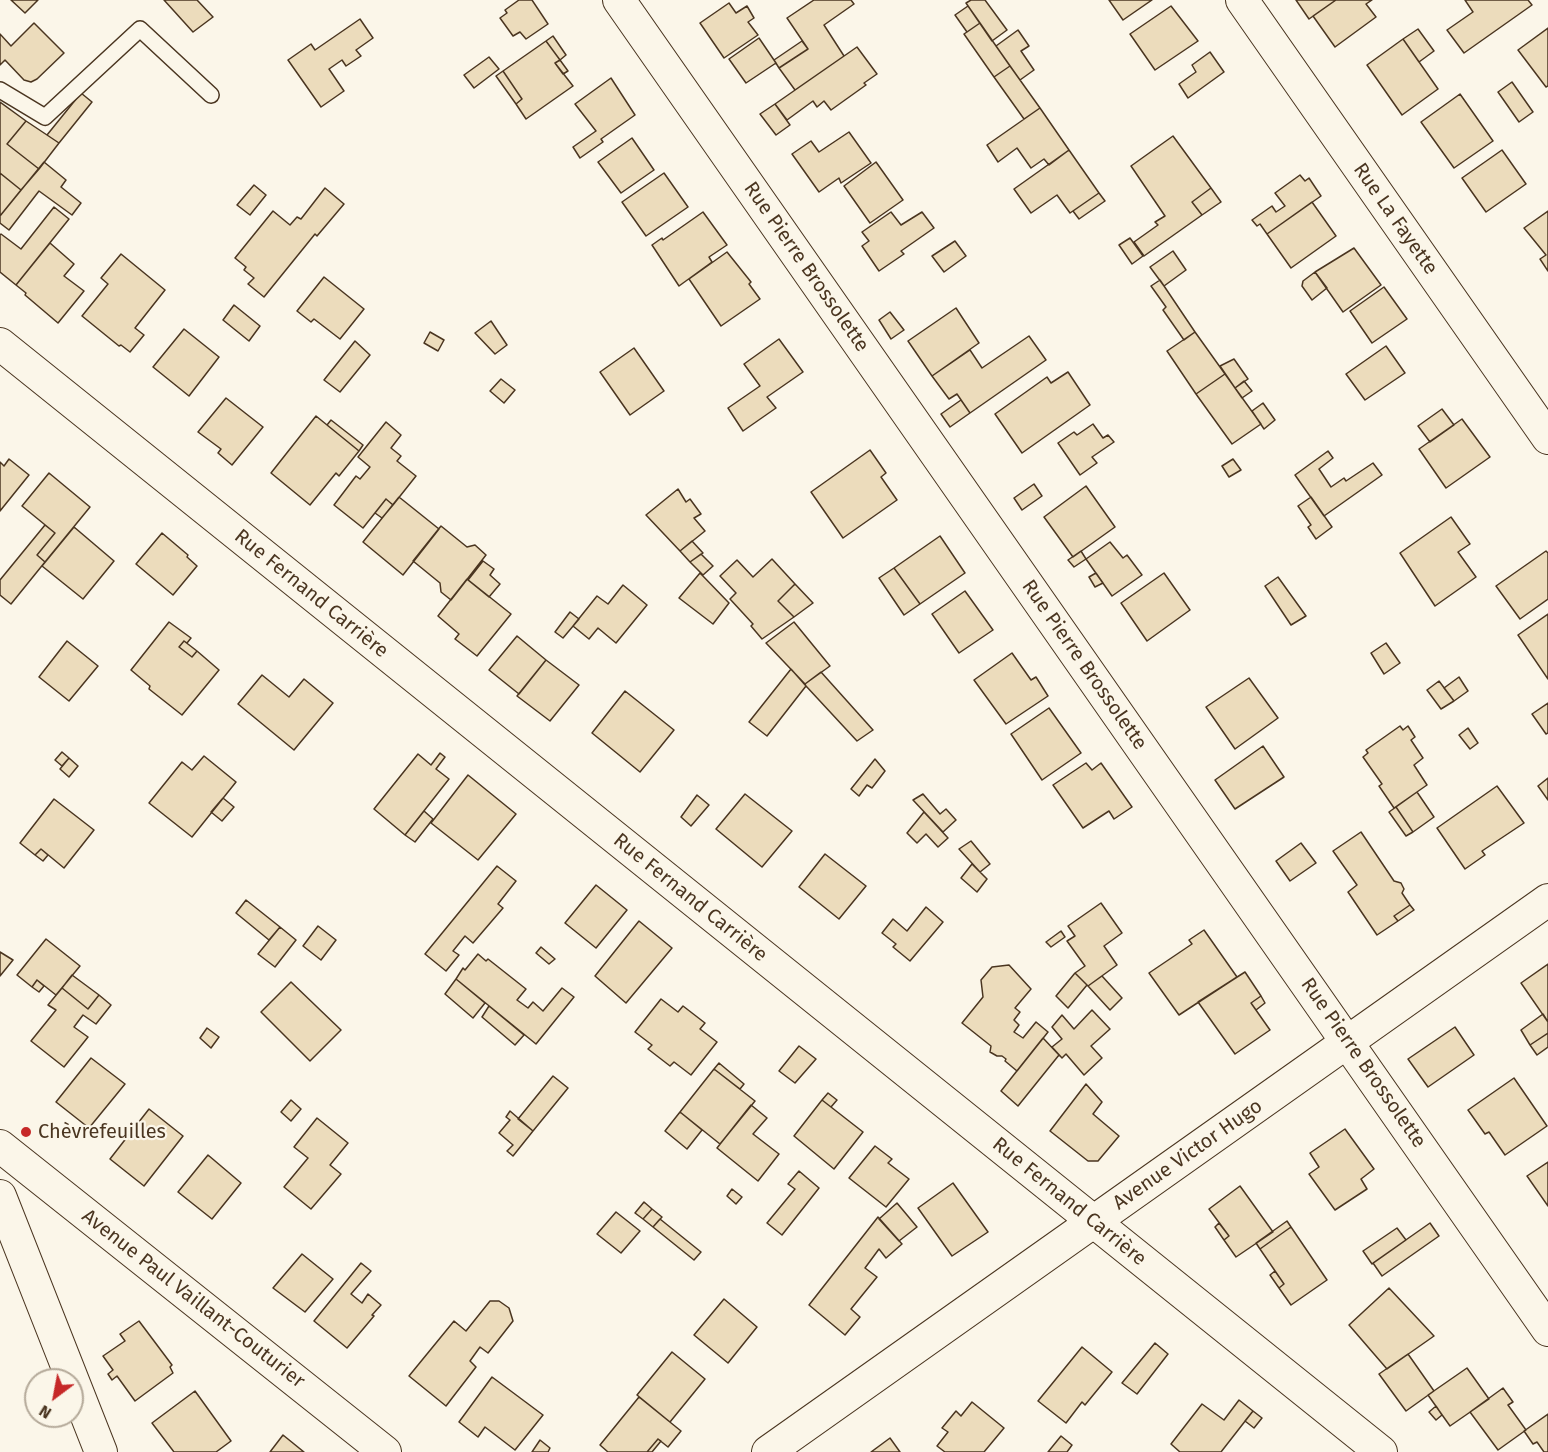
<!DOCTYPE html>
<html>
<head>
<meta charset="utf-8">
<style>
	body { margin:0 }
	#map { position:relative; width:1548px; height:1452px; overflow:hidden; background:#fbf6e9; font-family:"Fira Sans",sans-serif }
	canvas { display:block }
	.north { position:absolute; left:24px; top:1368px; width:60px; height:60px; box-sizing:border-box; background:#fbf6e9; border:2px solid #b4a999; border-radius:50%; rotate:212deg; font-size:16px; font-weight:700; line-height:24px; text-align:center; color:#4a3520 }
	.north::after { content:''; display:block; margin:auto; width:21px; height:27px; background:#c62828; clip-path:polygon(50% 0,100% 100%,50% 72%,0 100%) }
</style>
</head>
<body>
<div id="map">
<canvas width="1548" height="1452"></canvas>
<div class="north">N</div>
</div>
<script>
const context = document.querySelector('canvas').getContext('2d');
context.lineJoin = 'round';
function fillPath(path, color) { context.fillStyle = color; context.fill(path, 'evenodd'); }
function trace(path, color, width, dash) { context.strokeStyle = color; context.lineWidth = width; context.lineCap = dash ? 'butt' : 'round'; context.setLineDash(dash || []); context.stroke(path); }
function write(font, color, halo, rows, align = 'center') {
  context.font = font + ' "Fira Sans",sans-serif'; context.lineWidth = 4.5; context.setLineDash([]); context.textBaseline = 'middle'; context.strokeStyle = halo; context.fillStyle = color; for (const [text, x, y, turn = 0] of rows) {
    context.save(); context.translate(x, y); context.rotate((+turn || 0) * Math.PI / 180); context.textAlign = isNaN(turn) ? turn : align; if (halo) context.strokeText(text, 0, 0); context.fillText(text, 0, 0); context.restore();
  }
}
const building = new Path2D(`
	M11,0H38L25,13Z
	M164,0H197L213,17L193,32Z
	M519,0H532L548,24L526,39L520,32L513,36L500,18L507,13L505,10Z
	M814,0H851L854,4L824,25L844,56L795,90L779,68L808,49L787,18Z
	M971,0H985L1007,30L992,41L966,3Z
	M1109,0H1152L1123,20Z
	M1296,0H1336L1309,19Z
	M1336,0H1372L1366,4L1376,17L1335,47L1313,16Z
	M1465,0H1528L1532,5L1464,53L1447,30L1473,12Z
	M729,3L736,13L747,6L754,18L748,22L758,35L724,58L700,23Z
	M968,6L980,23L967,32L955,15Z
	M1171,6L1198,41L1155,70L1130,34Z
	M360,19L373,38L356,50L361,56L346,66L342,60L329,69L344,91L321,107L288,60L311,44L315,50Z
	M34,23L64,53L37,79L31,82L24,80L5,60L0,65V34L11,46Z
	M980,23L1010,66L994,77L964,34Z
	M1548,28V86L1546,87L1518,50Z
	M1418,29L1434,51L1419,62L1403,39Z
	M1018,30L1029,46L1021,51L1034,70L1020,80L996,46Z
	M553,36L566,55L560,60L546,41Z
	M759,38L776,63L746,83L729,59Z
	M1403,39L1438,89L1402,115L1367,65Z
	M546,41L560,60L555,63L573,86L526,119L516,104L522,99L503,71Z
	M802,41L808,49L779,68L774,60Z
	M857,47L877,74L864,83L866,85L831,110L824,101L817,107L813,101L787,120L775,104Z
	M1210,52L1224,72L1188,98L1179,84L1196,72L1192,65Z
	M489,57L499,69L474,88L464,75Z
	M560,60L568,71L563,74L555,63Z
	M1010,66L1040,108L1024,119L994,77Z
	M503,71L522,99L516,104L496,76Z
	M611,78L635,115L601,139L603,142L580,158L573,147L596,131L575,104Z
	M1512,82L1533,112L1519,122L1498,92Z
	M81,93L92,102L59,143L47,135Z
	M1460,94L1493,141L1454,168L1421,122Z
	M0,102L26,121L7,144L39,169L21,190L0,173Z
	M775,104L790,125L776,135L760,114Z
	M1040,108L1069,150L1049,165L1044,159L1031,168L1017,148L998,162L987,145Z
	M26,121L59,143L39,169L7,144Z
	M849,132L871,163L841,183L839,178L819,192L792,154L811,141L819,152Z
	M1173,136L1211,188L1192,202L1202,215L1144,256L1134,242L1158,225L1155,222L1165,216L1131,166Z
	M632,138L654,170L621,193L598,162Z
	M1069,150L1099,193L1070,213L1057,195L1031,213L1014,189Z
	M1502,150L1526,184L1486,212L1462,178Z
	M44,162L66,180L61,187L81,203L72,215L39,191L9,230L0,223V216Z
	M876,162L903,200L870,223L844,186Z
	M0,173L21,190L0,216Z
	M664,173L688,207L646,236L622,202Z
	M1300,175L1305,181L1309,178L1321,196L1267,234L1260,224L1257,226L1252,220L1272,206L1276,212L1285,206L1275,193Z
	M254,185L266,195L250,215L237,205Z
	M325,188L344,204L317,236L315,234L264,297L248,284L254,278L244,270L246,267L235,258L273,211L290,225L297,217L301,219Z
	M1211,188L1221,202L1202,215L1192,202Z
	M1099,193L1105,201L1079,219L1073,211Z
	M1312,202L1336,236L1291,268L1267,234Z
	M54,207L69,219L16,285L0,272V235L1,234L21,249Z
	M1548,211V271L1540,259L1546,255L1524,228Z
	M703,212L727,245L709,257L712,262L679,286L652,245L662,238L663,240Z
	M891,212L901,225L922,212L934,228L901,251L904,254L879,271L862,246L869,241L862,232Z
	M1130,238L1143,256L1132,264L1119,245Z
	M955,241L966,256L944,272L932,256Z
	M50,243L74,264L64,276L84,291L58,323L25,295L26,293L16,285Z
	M1354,248L1381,285L1343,312L1315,272Z
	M1173,251L1186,270L1164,286L1150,267Z
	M727,252L751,282L749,284L760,299L721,326L689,279Z
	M121,254L165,290L135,328L144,335L130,352L121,345L119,346L82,316L108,284L101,278Z
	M1315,272L1327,288L1312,300L1302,286L1303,281Z
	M324,277L364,309L340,339L314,319L311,322L297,311Z
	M1160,280L1195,332L1184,340L1163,310L1166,307L1151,286Z
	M1384,287L1407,319L1372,343L1350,311Z
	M234,305L260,326L249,341L223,320Z
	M956,308L979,343L932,376L908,341Z
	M890,312L904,330L891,339L879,320Z
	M491,321L507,345L495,354L475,333Z
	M184,329L219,357L189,396L153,367Z
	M430,332L444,340L438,351L424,343Z
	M1195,332L1225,374L1196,394L1167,351Z
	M1029,336L1046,360L970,413L957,394L949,399L932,376L970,350L982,368Z
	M779,339L803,372L767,397L776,408L743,431L728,408L760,386L744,364Z
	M355,341L370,355L340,392L324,380Z
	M1386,346L1405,373L1365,400L1346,374Z
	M634,348L664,391L630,415L600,372Z
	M1234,359L1248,379L1235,388L1220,366Z
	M1068,372L1090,405L1022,453L995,414L1047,377L1051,383Z
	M1225,374L1261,424L1232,444L1196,394Z
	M501,379L515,390L504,403L490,391Z
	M1244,381L1252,391L1242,398L1235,388Z
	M226,398L263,427L232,465L218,453L221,449L198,432Z
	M961,400L970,413L950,427L941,414Z
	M1263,403L1275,420L1264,429L1252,411Z
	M1442,409L1454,425L1430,442L1418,426Z
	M316,416L359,451L339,476L336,473L310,505L271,473Z
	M1462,419L1490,457L1446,488L1419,449Z
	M331,420L363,445L359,451L327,425Z
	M386,422L401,435L391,448L401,456L397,461L416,476L393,505L386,499L363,528L334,505L356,476L360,479L370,467L358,457Z
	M1093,424L1103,438L1108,435L1114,442L1092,457L1097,463L1080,475L1058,443L1074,432L1077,435Z
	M870,450L886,473L881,477L897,500L843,538L811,492Z
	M1328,451L1333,458L1319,469L1331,487L1344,478L1346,481L1373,463L1382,475L1324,516L1295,475Z
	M9,459L29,475L0,511V462L4,466Z
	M1233,459L1241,470L1229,477L1222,466Z
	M49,473L90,507L45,562L37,555L55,533L22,506Z
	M1034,484L1042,496L1022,510L1014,498Z
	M1086,486L1115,527L1073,557L1044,517Z
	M678,489L686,502L690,499L701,514L694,518L705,531L680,551L646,515Z
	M399,497L439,529L403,575L363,542Z
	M1311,497L1332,527L1316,539L1308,527L1311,525L1298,506Z
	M386,499L393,505L382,518L375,513Z
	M1451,517L1470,544L1458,552L1476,577L1435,606L1400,553Z
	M45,525L55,533L37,555L45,562L11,604L0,595V580Z
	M441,526L467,547L475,545L486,555L451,600L441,592L440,583L413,561Z
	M74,527L114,561L83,599L42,566Z
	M162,533L188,555L187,557L197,566L173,595L136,564Z
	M940,536L965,573L920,604L894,568Z
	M692,541L703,553L690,562L680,551Z
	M1110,542L1123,558L1127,555L1142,575L1112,596L1086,559Z
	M1081,551L1086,559L1074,567L1068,560Z
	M1546,551L1548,553V599L1520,619L1496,586Z
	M701,554L713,566L703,575L690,562Z
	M772,559L795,584L778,601L794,617L762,639L751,626L753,624L730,599L736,593L720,576L737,560L753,577Z
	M483,561L494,569L490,575L500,584L489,597L468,580Z
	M894,568L920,604L904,615L879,578Z
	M700,573L729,603L713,624L679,598Z
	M1096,573L1103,583L1095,587L1089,577Z
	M1164,573L1190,610L1147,641L1121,603Z
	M1278,577L1306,616L1291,625L1265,586Z
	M467,579L511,614L477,656L455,639L459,634L438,616Z
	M795,584L813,603L794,617L778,601Z
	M623,585L647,605L616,643L598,628L589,639L573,626L597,596L608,604Z
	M965,591L993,630L959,653L932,614Z
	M570,612L579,619L563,638L555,632Z
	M1548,614V679L1518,635Z
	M169,622L191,638L187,643L184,641L179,647L192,657L197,651L219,670L182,715L149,689L150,686L131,670Z
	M794,622L830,666L805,684L766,643Z
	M517,636L546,660L519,694L489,670Z
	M67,641L98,666L69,701L39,677Z
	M184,641L197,651L192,657L179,647Z
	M1386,643L1400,663L1384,674L1371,653Z
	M1012,653L1031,680L1036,677L1048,696L1006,724L974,680Z
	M546,660L579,685L550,721L517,696Z
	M791,669L806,686L767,736L749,722Z
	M821,672L873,730L857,741L806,686L805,684Z
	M262,675L289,697L304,679L333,703L294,750L238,704Z
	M1459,677L1468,691L1454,701L1444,688Z
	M1249,678L1278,718L1235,749L1206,707Z
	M1439,681L1454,701L1441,709L1427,690Z
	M625,691L674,730L640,772L592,733Z
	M1548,703V733L1546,734L1532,714Z
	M1049,708L1081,753L1042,780L1011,734Z
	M1400,726L1403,730L1408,726L1415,737L1411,740L1423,758L1414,765L1427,785L1394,808L1379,786L1382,784L1363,757L1368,753L1366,750Z
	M1468,728L1478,743L1470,749L1459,735Z
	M1263,746L1284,777L1235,809L1215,780Z
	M62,752L69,758L62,766L55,760Z
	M440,753L445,757L436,769L449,779L405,835L374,809L418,754L431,765Z
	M204,756L236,782L192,837L149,803L182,762L192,770Z
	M69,758L78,766L69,777L60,769Z
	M875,759L885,771L872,788L867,785L859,796L851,789Z
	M1086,763L1092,770L1101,763L1132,807L1114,819L1109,811L1083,828L1053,785Z
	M468,775L516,814L478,860L431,823Z
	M1548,778V800L1538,786Z
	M1497,786L1524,823L1482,851L1485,855L1465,869L1437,828Z
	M1417,792L1434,817L1413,832L1396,807Z
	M745,794L792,831L762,867L716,829Z
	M923,794L940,814L946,809L956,820L943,832L913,800Z
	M697,795L709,805L691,826L681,817Z
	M223,798L234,807L222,821L211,812Z
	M54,799L94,830L64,868L41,849L35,855L20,843Z
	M1396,807L1413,832L1406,836L1389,812Z
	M424,811L433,819L415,842L405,835Z
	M924,812L948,838L938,847L926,834L917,843L907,833Z
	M1361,832L1394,881L1401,883L1404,889L1402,893L1410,905L1394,916L1398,921L1377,935L1348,892L1357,885L1333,851Z
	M971,841L990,864L980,872L959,849Z
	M1301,843L1316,863L1290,881L1276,861Z
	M41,849L48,855L43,861L35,855Z
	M825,854L866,886L839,919L799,887Z
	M972,864L987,879L977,892L961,878Z
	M497,866L516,881L498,904L503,908L473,943L465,936L453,951L459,955L446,971L425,954Z
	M596,885L627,910L596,948L565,923Z
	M246,900L280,927L269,940L236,913Z
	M1101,903L1122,933L1104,946L1117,965L1088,986L1075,973L1085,966L1067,941L1075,936L1068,926Z
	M1410,905L1414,910L1398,921L1394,916Z
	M926,907L943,922L910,961L893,947L896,944L882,933L893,919L907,931Z
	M639,921L672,948L626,1003L595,976Z
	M318,926L336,940L321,960L303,946Z
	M280,927L296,940L275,967L258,954Z
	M1204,930L1237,977L1179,1015L1149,973L1192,944L1189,940Z
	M1061,931L1065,937L1051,947L1046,942Z
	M46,939L80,966L56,995L37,980L32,987L17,975Z
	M541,947L555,959L549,964L536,953Z
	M0,952L13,960L0,976Z
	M478,954L486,961L488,959L526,989L517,1000L528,1008L533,1002L543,1011L562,988L574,997L536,1044L456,979L463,968L465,970Z
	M1548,964V1022L1521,983Z
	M1009,965L1031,989L1015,1008L1020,1012L1014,1020L1019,1025L1014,1032L1023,1038L1036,1022L1048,1032L1017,1071L1005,1061L1006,1059L1002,1056H997L990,1052L991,1046L962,1023L983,997L981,980L992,967Z
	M1245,972L1261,996L1251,1003L1270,1030L1235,1054L1198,1002Z
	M1075,973L1087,985L1068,1008L1056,996Z
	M72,975L99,995L88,1009L62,988Z
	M1102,976L1122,998L1110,1010L1088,986Z
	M456,979L485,1003L473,1018L445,994Z
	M37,980L44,986L39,992L32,987Z
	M291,982L341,1030L310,1061L261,1012Z
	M62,988L88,1009L99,995L111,1005L96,1024L83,1015L74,1027L88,1037L64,1067L31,1041L56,1010L48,1005Z
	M1261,996L1265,1003L1256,1010L1251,1003Z
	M661,999L678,1012L683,1006L705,1023L700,1029L717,1042L691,1075L674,1062L670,1066L648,1049L652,1045L635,1032Z
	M489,1006L524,1035L515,1045L482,1017Z
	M1092,1010L1110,1029L1091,1046L1102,1058L1084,1075L1066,1054L1062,1058L1052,1047L1062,1039L1052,1027L1062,1015L1074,1029Z
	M1543,1014L1548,1022V1033L1530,1045L1521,1030Z
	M1455,1027L1474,1055L1428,1087L1408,1059Z
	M207,1028L219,1037L211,1048L200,1038Z
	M1548,1033V1047L1537,1055L1530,1045Z
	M1043,1038L1059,1055L1018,1106L1001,1091Z
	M799,1046L816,1059L795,1083L779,1071Z
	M91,1058L125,1084L89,1128L56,1102Z
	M719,1063L744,1084L740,1089L714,1069Z
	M714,1069L755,1101L720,1144L680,1112Z
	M553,1076L568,1088L533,1131L518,1119Z
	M1514,1078L1547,1126L1505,1155L1489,1132L1485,1134L1468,1110Z
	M1086,1084L1102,1102L1093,1114L1119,1136L1098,1161H1088L1050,1131Z
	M828,1093L837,1100L831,1107L822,1100Z
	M291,1100L301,1109L291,1121L281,1112Z
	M822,1100L863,1132L834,1169L794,1136Z
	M751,1105L767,1118L753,1134L779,1154L758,1181L717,1148Z
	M149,1109L183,1136L144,1186L110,1159Z
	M510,1111L533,1131L513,1156L507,1151L513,1145L499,1133L510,1120L506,1117Z
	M680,1112L702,1130L687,1149L665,1131Z
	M317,1118L348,1143L330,1165L341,1174L311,1209L284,1187L308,1158L294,1147Z
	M1345,1129L1374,1169L1361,1179L1367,1189L1335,1210L1309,1174L1319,1167L1310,1153Z
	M875,1146L892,1159L888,1163L909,1179L886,1207L849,1178Z
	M208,1155L241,1183L212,1219L178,1192Z
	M1548,1162V1206L1527,1176Z
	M799,1171L819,1188L782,1235L767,1223L795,1189L788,1184Z
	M953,1183L988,1232L952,1256L918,1208Z
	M1240,1186L1273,1232L1236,1257L1224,1240L1229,1236L1209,1209Z
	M732,1189L742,1197L736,1204L727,1196Z
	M644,1202L652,1209L643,1219L635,1213Z
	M897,1203L917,1227L899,1241L879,1219Z
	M652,1209L662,1217L653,1227L643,1219Z
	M616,1212L640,1231L621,1253L597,1234Z
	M878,1217L902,1244L886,1258L879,1249L865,1268L877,1277L851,1309L860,1317L845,1335L809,1305Z
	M660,1219L701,1252L694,1260L653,1227Z
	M1287,1221L1291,1227L1260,1249L1256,1243Z
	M1219,1223L1229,1236L1224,1240L1215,1227Z
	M1430,1223L1439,1236L1382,1276L1373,1263Z
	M1291,1227L1327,1280L1291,1305L1279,1288L1284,1284L1260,1249Z
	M1397,1228L1406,1240L1372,1264L1363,1251Z
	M302,1254L333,1279L305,1312L273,1288Z
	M361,1263L371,1271L351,1294L362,1303L368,1294L381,1305L372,1315L374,1316L347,1348L314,1321Z
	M1275,1271L1284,1284L1279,1288L1270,1275Z
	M1389,1288L1434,1336L1387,1369L1349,1325Z
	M724,1299L757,1327L728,1363L694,1335Z
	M490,1301H499L509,1308L513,1321L488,1353L480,1347L470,1361L476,1367L446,1406L409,1376L454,1321L466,1331Z
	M139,1321L172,1365L170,1367L173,1373L135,1401L117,1376L112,1380L108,1374L113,1370L103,1356L125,1341L120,1334Z
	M1155,1343L1168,1354L1137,1394L1122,1383Z
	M1082,1347L1112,1372L1085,1405L1082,1402L1066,1423L1038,1401Z
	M672,1352L705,1379L670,1422L637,1395Z
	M1408,1354L1434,1391L1406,1411L1379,1374Z
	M1467,1368L1489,1399L1450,1426L1428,1395Z
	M492,1377L543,1415L515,1450L485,1427L478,1437L459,1422Z
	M1503,1388L1513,1402L1508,1405L1526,1430L1498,1450L1470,1412Z
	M195,1391L231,1441L216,1452H174L152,1423Z
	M639,1397L681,1431L668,1447L658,1439L647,1452H608L600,1445Z
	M1239,1400L1253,1411L1221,1452H1180L1171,1444L1202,1404L1224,1420Z
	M972,1402L1004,1428L984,1452H945L937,1446L948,1432L942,1428L956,1411L961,1416Z
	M1436,1406L1442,1415L1436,1420L1429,1412Z
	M1253,1411L1262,1418L1254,1428L1245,1421Z
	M1548,1414V1452H1544L1537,1442L1533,1444L1524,1431Z
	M283,1435L304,1452H270Z
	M1061,1436L1072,1445L1067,1452H1048Z
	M890,1438L900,1452H871Z
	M658,1439L661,1441L652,1452H647Z
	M540,1440L550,1448L548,1452H532Z`);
const service = new Path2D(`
	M0,90L45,117L140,29L211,95`);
const minor = new Path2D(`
	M619,0L1548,1330
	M1242,0L1548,438
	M0,344L1381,1452
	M0,1146L385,1452
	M0,1196L101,1452
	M768,1452L1548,900`);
const markers = [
	[26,1132,6,"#c62828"]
];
const streetNames = [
	["Rue La Fayette",1395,219,55],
	["Rue Pierre Brossolette",806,267,55],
	["Rue Fernand Carrière",311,594,39],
	["Rue Pierre Brossolette",1084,665,55],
	["Rue Fernand Carrière",690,898,39],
	["Rue Pierre Brossolette",1363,1063,55],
	["Avenue Victor Hugo",1188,1155,-35],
	["Rue Fernand Carrière",1069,1202,39],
	["Avenue Paul Vaillant-Couturier",193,1299,38]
];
const poiNames = [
	["Chèvrefeuilles",38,1132]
];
fillPath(building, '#ecdcbc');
trace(building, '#4a3520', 1.5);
trace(service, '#4a3520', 18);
trace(minor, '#4a3520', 34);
trace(service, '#fbf6e9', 15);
trace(minor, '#fbf6e9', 32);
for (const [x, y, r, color] of markers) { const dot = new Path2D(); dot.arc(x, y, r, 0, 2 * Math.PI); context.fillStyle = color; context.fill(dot); trace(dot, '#fbf6e9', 2); }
write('20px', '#4a3520', '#fbf6e9', streetNames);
write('20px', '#4a3520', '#fbf6e9', poiNames, 'left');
</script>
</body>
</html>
